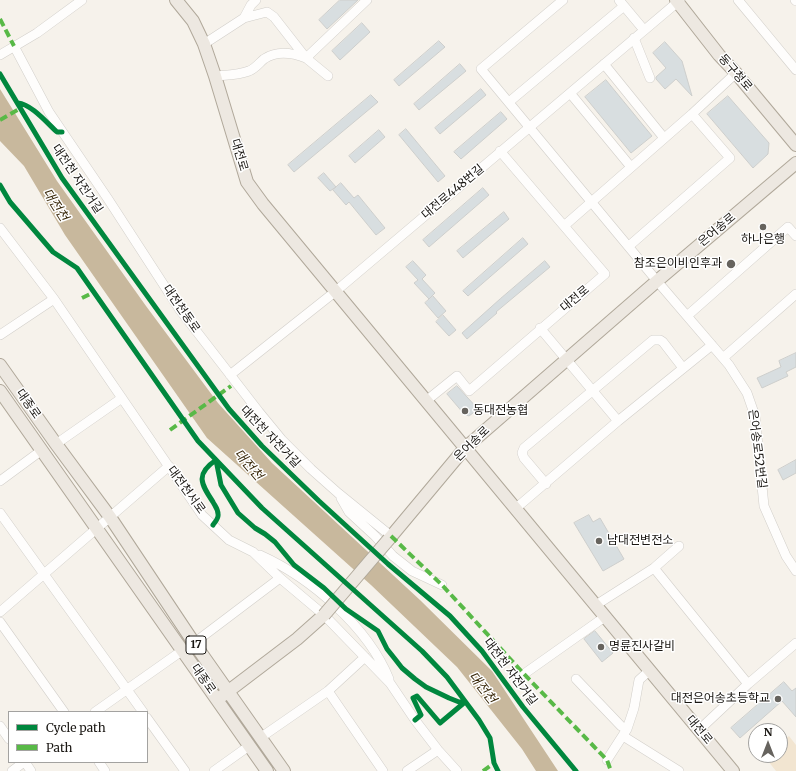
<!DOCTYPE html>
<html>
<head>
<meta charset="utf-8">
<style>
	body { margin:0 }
	#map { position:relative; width:796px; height:771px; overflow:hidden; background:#f6f2eb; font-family:Merriweather,serif }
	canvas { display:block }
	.legend { position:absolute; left:8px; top:711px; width:140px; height:52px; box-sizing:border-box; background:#fff; border:1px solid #a3a2a0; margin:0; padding:5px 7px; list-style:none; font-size:12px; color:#191612 }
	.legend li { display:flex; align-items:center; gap:8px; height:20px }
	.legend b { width:20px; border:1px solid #a3a2a0 }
	.north { position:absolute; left:748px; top:723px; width:40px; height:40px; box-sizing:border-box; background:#fff; border:1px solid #a3a2a0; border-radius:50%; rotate:0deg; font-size:11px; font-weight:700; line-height:16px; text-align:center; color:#191612 }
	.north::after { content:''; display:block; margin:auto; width:14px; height:18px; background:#66635e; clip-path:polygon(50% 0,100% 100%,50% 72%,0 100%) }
</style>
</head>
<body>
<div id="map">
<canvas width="796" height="771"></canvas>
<ul class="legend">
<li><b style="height:5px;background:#00873e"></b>Cycle path</li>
<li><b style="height:5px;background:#58b947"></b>Path</li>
</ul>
<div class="north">N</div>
</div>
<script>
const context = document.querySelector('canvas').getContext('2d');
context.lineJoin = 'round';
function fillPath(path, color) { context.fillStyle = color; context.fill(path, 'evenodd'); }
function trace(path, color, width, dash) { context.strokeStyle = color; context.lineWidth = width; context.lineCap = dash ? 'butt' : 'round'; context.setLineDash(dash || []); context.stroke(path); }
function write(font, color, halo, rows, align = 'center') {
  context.font = font + ' Merriweather,"Noto Sans KR",serif'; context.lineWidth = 3; context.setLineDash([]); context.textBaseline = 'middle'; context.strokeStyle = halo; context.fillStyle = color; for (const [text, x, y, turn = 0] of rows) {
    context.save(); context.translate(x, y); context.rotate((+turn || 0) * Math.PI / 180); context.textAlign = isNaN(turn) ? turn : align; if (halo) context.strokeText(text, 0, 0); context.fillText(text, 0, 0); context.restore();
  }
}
const green = new Path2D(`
	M789,736L796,745V771H776L764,756L780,755V743Z`);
const water = new Path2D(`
	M0,89L57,181L146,306L218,403L272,463L420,600L492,671L558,771H536L522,749L457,667L371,585L207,438L65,235L24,166L0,141Z`);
const building = new Path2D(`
	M340,0H358L327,29L319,20Z
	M362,23L370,32L340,60L332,51Z
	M439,41L445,47L399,86L394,80Z
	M665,42L682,61L692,96L676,79L665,89L656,79V77L666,68L653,53Z
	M460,64L466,71L419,110L414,104Z
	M606,80L652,136L631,153L585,97Z
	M481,89L486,95L440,134L435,128Z
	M371,95L378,102L294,172L288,165Z
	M728,96L769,143L768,154L753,168L707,114Z
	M501,112L507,119L461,159L454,152Z
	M406,129L445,176L438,182L399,135Z
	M379,130L385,137L355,163L349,156Z
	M324,173L336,187L330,191L318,178Z
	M341,183L354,198L358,195L385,228L376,235L349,202L346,205L333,190Z
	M483,188L489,195L429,247L423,240Z
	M504,212L509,219L463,258L457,251Z
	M523,238L528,244L468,296L463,291Z
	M413,261L426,275L422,279L435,293L429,299L414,283L418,280L406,267Z
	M545,261L550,267L496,312L497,313L467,339L462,333L500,299Z
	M433,296L446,311L438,318L425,303Z
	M443,315L456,330L449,336L436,322Z
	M796,353V367L786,372L788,376L762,388L757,378L781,367L779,361Z
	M457,386L478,409L469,416L464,414L447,394Z
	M796,460V473L783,480L778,470Z
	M589,515L593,522L600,518L624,559L603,571L574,523Z
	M595,631L613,653L602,662L584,639Z
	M784,682L792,691L796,688V717L782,701L740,738L731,728Z`);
const minor = new Path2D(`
	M563,0L481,69L657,281L729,365L747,393L755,416L764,506L786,556L796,571
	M619,0L644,30
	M738,0L796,70
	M795,0L796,1
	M244,18L267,12L274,17L306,58L328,76
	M634,38L650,78
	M204,44L244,18L251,5L256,0
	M14,46L49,112L108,199L180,310L259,412L282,440L311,469L338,493L391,536
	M0,55L37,33L82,0
	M604,64L664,138
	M215,76C226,75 239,75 249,71C256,68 259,63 264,59C277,50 293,53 306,58L367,0
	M570,93L631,167
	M509,102L624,6
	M564,226L692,114L736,73
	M0,228L54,299L202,515L229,540L253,552L280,578L324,615L390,683L415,720L438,750L457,771
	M629,246L730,158L692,114
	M687,316L788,227L796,236
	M540,328L618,421
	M0,335L54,299
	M723,358L796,294
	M230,375L336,291L680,0
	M426,401L457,376L469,391L605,274L500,151
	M56,444L122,398
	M0,481L42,450
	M546,484L524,458L522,453L524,448L653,340H660L663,342L683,368
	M341,498L349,512L375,536L393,556L412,571L442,585
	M515,509L618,421L712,345
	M0,513L143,712
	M260,555C311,578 368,627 389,679
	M654,568L748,684
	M596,605L654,568L679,546
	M0,612L169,466
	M0,622L64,712
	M194,643L280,578
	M524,674L606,616
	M576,679L621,726L627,729
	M328,691L383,771
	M95,712L183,650
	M147,718L185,771
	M0,726L9,739
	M699,730L748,684L796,643
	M623,736L679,771
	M260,738L328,691L365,657
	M607,760L627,729L634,708L639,680L649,671
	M25,762L31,771
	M99,762L105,771
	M12,771L24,762
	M214,771L249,746
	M407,771L438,750`);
const major = new Path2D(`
	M176,0L193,21L204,44L215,76L247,182L263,204L733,771
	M676,0L719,55L736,73L796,145
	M0,365L56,444L110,517L194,643L284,771
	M0,391L267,771
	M389,539L465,448L657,281L796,163
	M222,696L297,639L324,615`);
const majorBridge = new Path2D(`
	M324,615L389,539`);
const quiet = new Path2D(`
	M0,19L14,46
	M0,120L21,108
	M82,298L94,292
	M170,430L231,386
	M391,536L442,585L524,674L607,760L611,771
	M483,771L494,763`);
const cycleway = new Path2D(`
	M0,74L62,178L229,409L262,446L319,501L388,564L450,616L482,651L523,707L576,771
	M18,103C31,104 47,123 57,132H62
	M0,185L10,202L53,252L77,268L198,441L262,508L422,651L447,677L479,720L490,738L494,763L498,771
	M213,525C215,522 219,518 218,514C218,509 215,506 213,502C201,484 195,474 216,460L221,485L238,513L255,528L265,534L275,542L294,565L324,588L346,609L378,631L387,649L395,659L402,668L415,679L426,687L449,698L459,702H465L440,723L417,696L413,698L421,715L415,720`);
const markers = [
	[763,227,4,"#66635e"],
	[731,264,5,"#66635e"],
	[465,411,4,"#66635e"],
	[599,541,4,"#66635e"],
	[601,647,4,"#66635e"],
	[778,699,4,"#66635e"]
];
const shields = [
	[196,645,20]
];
const shieldNames = [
	["17",196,645]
];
const streetNames = [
	["동구청로",735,73,49],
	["대전로",239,155,73],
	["대전천 자전거길",77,179,56],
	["대전로448번길",453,192,-40],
	["은어송로",717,230,-40],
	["대전로",575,299,-40],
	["대전천동로",181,309,55],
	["대종로",28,404,55],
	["대전천 자전거길",270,437,46],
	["은어송로",472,444,-44],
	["은어송로52번길",757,449,83],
	["대전천서로",186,490,54],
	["대전천 자전거길",510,672,53],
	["대종로",203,679,55],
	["대전로",699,730,50]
];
const poiNames = [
	["하나은행",763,240,"center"],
	["참조은이비인후과",722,264,"right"],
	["동대전농협",473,411],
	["남대전변전소",607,541],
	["명륜진사갈비",609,647],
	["대전은어송초등학교",770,699,"right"]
];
const waterNames = [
	["대전천",55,205,57],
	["대전천",248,465,49],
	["대전천",482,688,52]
];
fillPath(green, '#f2e5d1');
fillPath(water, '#c8b89d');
fillPath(building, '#d8dee0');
trace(building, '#cdcecc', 1);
trace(minor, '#d1cec9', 10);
trace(major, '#b0a89a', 14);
trace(minor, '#fefdfc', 9);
trace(major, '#ede8e1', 12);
trace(majorBridge, '#b0a89a', 14, []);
trace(majorBridge, '#ede8e1', 12);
trace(quiet, '#58b947', 4, [8, 4]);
trace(cycleway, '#00873e', 5);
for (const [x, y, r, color] of markers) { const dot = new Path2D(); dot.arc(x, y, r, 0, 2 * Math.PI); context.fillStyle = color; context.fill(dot); trace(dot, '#fff', 1.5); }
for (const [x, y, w] of shields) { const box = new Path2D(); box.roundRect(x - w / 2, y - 9, w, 18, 3); context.fillStyle = '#fff'; context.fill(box); trace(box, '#191612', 1); }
write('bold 11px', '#191612', null, shieldNames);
write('12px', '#191612', '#fff', streetNames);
write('12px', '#191612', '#fff', poiNames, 'left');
write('italic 13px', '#39280a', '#fff', waterNames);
</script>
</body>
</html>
